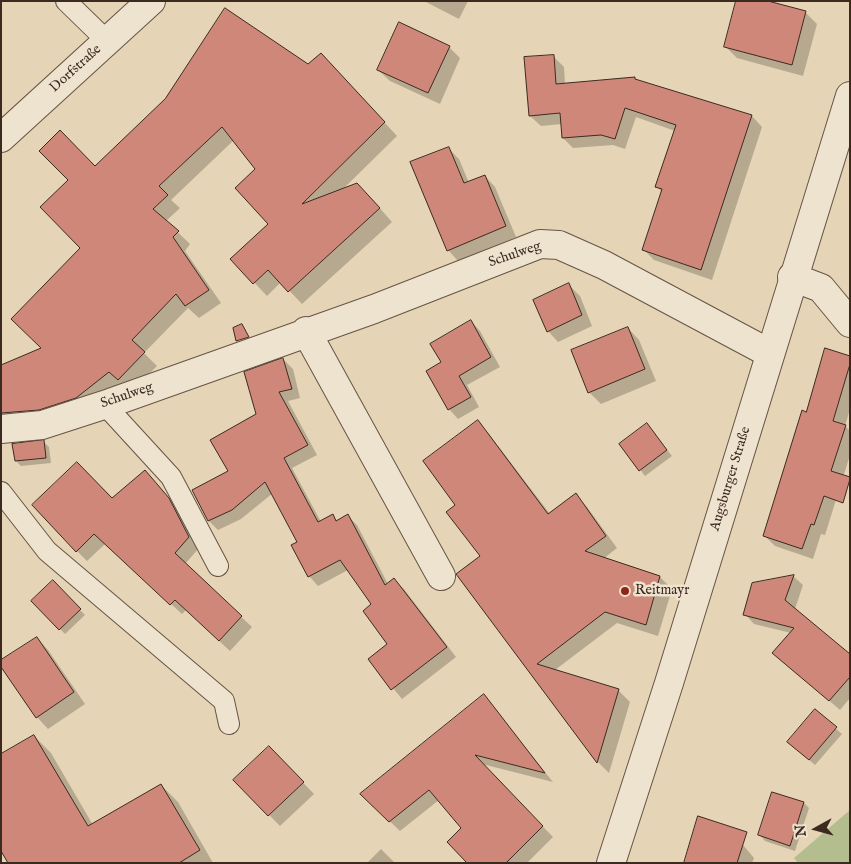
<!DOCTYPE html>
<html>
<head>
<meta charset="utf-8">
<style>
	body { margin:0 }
	#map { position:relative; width:851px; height:864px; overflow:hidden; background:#e5d4b5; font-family:"IM FELL English",serif }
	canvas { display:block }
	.frame { position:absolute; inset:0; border:2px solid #3c2a20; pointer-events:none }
	.north { position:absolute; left:791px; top:804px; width:50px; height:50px; -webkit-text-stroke:4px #eee3cf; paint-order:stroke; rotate:263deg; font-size:14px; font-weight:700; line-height:20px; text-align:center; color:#3c2a20 }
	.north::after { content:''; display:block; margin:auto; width:18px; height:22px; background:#3c2a20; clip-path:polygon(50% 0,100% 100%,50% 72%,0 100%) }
</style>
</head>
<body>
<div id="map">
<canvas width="851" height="864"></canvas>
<div class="frame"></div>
<div class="north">N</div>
</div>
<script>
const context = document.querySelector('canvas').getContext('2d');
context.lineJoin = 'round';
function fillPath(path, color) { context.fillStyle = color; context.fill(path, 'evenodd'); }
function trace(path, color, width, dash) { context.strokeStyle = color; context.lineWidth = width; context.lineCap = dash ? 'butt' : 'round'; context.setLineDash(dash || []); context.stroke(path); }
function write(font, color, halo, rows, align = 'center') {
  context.font = font + ' "IM FELL English",serif'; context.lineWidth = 5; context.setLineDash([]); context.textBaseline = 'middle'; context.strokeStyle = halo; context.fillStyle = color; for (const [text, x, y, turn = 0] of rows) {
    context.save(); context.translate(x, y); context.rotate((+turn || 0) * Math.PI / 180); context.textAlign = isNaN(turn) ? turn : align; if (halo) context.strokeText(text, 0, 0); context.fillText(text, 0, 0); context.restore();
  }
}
const green = new Path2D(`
	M850,810V863H798L794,858Z`);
const shadow = new Path2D(`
	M424,1H468L459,19Z
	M806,13L817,24L803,76L737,58L725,46Z
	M449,47L460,58L440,104L390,81L378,70Z
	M553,56L564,67L565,84L635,79L638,81L752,116L762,127L712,280L654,260L644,250L662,192L656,186L675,131L636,117L625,149L613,145L573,148L563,138L562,124L541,126L530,116Z
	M308,66L334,68L397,136L342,190L370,197L392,222L302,304L281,282L267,296L232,259L270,224L257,169L234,140L171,200L180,208L166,221L190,244L185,251L221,303L199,318L188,308L144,353L157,366L136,387H126L122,383L89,410L1,428V366L43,348L82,248L95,167Z
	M449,149L459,159L469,183L485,176L495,187L516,237L458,261L448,250Z
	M569,285L580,296L592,326L558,342L548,331Z
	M471,321L480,331L500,367L467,385L479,407L458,419L449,409L442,362Z
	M628,328L639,340L656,381L601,404L589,392Z
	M850,357V409L845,426L850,431V455L825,535L821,534L813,559L775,546L764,535L806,413Z
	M283,359L293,369L300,398L288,401L317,455L292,468L321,522L332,516L338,521L348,516L357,525L388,584L394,580L404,589L456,657L402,699L369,659L389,644L373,605L348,570L318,586L309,576L298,542L273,493L241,519L218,530L209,521L229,472Z
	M477,422L489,434L550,514L575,495L587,507L617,548L603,559L660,577L672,589L658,636L617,623L555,670L618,690L630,702L609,773L598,762L458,574L481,556L457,505Z
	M647,425L672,456L645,476L621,444Z
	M44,442L49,447L51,463L21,466L16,461Z
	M155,482L179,510L199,548L185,564L252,627L230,651L186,610L182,614L105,544L87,561L77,551L112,500Z
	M793,576L803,585L795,609L850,656V698L840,710L774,653L791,633L754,624L745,614Z
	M53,582L85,615L65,634L33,601Z
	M37,638L48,650L85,704L48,729L37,717Z
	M484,696L553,782L482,764L553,837L527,863H469L463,828L439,800L400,831L362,795Z
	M815,711L842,734L815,765L794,747Z
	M34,736L51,753L93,825L161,785L178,802L213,863H9Z
	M269,747L314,794L280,826L235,780Z
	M804,803L809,808L795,851L765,841L760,835Z
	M738,839L754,858L752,863H685Z
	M381,849L395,863H367Z`);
const building = new Path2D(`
	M736,1H768L806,11L792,65L724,47Z
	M225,8L308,64L321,53L385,122L302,204L357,183L380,208L288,292L268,270L253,284L230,259L268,224L235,188L255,169L222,127L159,186L168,195L153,209L179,231L173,237L209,290L185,306L176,294L132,340L145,352L118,380L109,372L76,398L39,410L1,413V365L41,348L11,319L80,248L40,207L68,180L39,151L60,130L95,166L165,99Z
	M399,22L450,46L428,93L377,70Z
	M554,55L556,84L635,77V79L752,115L701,270L642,250L662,189L655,187L676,125L625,108L615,139L601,135L562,138L560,113L529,116L524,57Z
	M449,147L464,183L485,175L506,226L447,251L410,162Z
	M569,283L582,315L547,332L533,300Z
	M471,320L491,357L459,376L471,397L448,410L426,371L441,362L430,344Z
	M242,324L249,337L236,341L233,328Z
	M628,327L645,369L588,393L571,350Z
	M825,348L850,356V364L833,421L846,425L831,471L850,477V479L843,503L824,496L814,525L811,524L802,549L763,536L802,410L806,412Z
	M283,358L292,389L279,392L308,445L284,458L318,522L333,514L336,521L348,514L385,585L394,578L447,647L391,690L368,659L387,644L363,611L371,604L340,560L308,577L291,545L297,542L265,482L232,510L208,521L192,490L228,471L210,440L256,414L244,372Z
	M478,420L548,514L576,493L606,536L585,551L660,576L646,625L605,612L537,664L619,689L597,763L456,574L480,556L446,512L455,505L423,461Z
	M647,423L667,450L639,471L619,444Z
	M44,440L46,458L15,461L12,444Z
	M77,462L112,498L145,470L169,498L189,537L175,553L242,616L219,641L175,600L170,605L94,534L76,552L32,505Z
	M794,575L785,600L850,654V677L829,701L772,653L794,628L743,615L752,583Z
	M53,580L81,609L59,630L31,601Z
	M37,637L74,692L36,718L1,667V660Z
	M484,694L545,773L475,755L543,826L506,863H467L447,842L461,828L429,790L389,822L360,794Z
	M815,709L837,727L809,760L787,742Z
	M34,735L88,826L161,784L200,850L179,863H8L1,851V754Z
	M269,746L304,782L268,816L233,780Z
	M772,792L804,802L790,846L758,835Z
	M698,816L747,832L737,863H684Z`);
const service = new Path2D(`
	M66,1L107,41
	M105,405L171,477L218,566
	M1,492L47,551L224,701L229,724`);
const minor = new Path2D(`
	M1,138L151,1
	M792,277L821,288L850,323
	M306,331L441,576
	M1,429L42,425L110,403L374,309L540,244L559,245L604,265L769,353`);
const tertiary = new Path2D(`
	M611,863L669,683L850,96`);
const markers = [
	[625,591,5,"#8f2418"]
];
const streetNames = [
	["Dorfstraße",76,69,-42],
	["Schulweg",515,255,-19],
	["Schulweg",127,396,-19],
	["Augsburger Straße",731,479,-73]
];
const poiNames = [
	["Reitmayr",635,591]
];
fillPath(green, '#b4bd8e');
fillPath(shadow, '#0003');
fillPath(building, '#cf8779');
trace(building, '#3c2a20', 1);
trace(service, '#665445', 22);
trace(minor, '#665445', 30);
trace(tertiary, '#665445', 30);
trace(service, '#eee3cf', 20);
trace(minor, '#eee3cf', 28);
trace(tertiary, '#eee3cf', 28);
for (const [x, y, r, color] of markers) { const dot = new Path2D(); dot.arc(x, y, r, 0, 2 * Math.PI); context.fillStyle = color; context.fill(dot); trace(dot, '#eee3cf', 2); }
write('14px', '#3c2a20', '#eee3cf', streetNames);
write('14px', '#3c2a20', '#eee3cf', poiNames, 'left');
</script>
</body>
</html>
